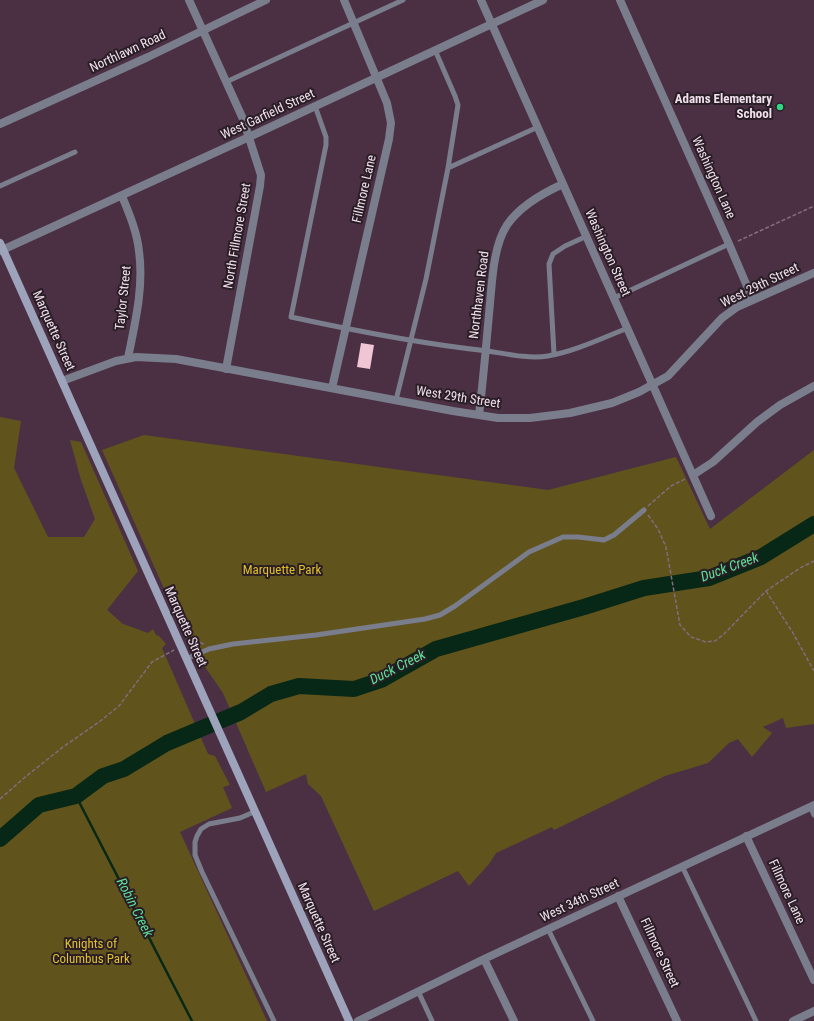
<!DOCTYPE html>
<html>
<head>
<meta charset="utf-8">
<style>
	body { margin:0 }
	canvas { display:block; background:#4b3044 }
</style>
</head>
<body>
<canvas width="814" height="1021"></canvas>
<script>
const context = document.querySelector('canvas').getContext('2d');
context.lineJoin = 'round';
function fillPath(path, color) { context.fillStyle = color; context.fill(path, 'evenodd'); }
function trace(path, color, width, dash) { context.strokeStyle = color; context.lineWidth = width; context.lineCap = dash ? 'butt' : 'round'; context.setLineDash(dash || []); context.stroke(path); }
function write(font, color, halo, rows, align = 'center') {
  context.font = font + ' "Roboto Condensed",sans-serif'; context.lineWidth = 4; context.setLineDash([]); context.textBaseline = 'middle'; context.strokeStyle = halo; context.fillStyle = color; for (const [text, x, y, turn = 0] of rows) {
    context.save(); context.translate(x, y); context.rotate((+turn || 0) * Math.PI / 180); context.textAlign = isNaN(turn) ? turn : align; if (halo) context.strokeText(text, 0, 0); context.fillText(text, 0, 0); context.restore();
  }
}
const green = new Path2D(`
	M0,417L21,421L14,468L48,537H84L95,519L81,480L70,440L81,442L138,571L107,610L123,624L148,633L153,629L156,635L159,636L166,644L162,648L208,754L215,756L230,785L223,787L232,808L180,832L267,1021H0Z
	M144,435L548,490L676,457L710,529L814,450V724L786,728L783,718L763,727L772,733L752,757L738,739L729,743L708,763L665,776L554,830L552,827L496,853L489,864L469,886L458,871L374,911L321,796L308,784L306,774L266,792L223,693L188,642L102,450Z`);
const stream = new Path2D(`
	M76,796L192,1021`);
const river = new Path2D(`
	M0,839L39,805L76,796L103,776L124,769L167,743L241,712L271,694L299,686L354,689L381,680L436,649L584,607L644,588L709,578L761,557L814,524`);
const building = new Path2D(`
	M361,343L374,345L370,369L357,367Z`);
const path = new Path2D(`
	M738,241L814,206
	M648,506L671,486L685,479
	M648,515L658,529L666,547L680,625L691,637L706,642L715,641L724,634L766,591L800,568L814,561
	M766,591L793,633L814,671
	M189,644L195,641L204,644
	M0,799L24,778L63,747L99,722L119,706L152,662L174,650`);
const service = new Path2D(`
	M435,50L455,96L458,105L448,168
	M226,82L403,0
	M315,106L326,137V145L291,317C356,331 421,344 488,351C507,354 529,359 548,356C576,351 602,338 628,328
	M0,186L75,152
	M614,298L729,244
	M554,354L549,264L553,254L565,246L587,236
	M396,400L426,279L448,168L538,127
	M186,659L209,649L233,644L316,635L425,619L440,615L455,606L529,552L563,537H578L604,540L614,535L644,510
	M810,806L814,815
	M254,812L240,818L209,824L201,829L197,836L195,842V855L202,872L274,1021
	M682,866L756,1021
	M548,929L593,1021
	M418,991L432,1021`);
const minor = new Path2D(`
	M189,0L243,119L261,175L260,186L226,369
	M481,0L711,516
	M620,0L729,244L753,300
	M0,124L148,57L266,0
	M122,196C129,213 137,232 139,251C144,287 135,323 128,358
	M0,251L249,137L543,0
	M62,381L116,361L136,357L176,359L453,411L498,418H530L570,413L612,403L639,392L668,376L722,318L737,307L814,273
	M332,388L389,139L391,123L387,103L344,0
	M479,415C483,381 486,348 489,314C492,287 492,248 507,225C520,206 543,193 563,184
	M693,475L713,462L757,422L780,405L814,386
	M746,836L814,980
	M618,896L677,1021
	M484,959L514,1021
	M358,1021L484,959L814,805`);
const tertiary = new Path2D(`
	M793,1021L814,1011`);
const secondary = new Path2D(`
	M0,243L349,1021`);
const markers = [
	[780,107,4,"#2ed883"]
];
const streetNames = [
	["Northlawn Road",128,52,-25],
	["West Garfield Street",268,115,-25],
	["Washington Lane",713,178,66],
	["Fillmore Lane",365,189,-77],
	["North Fillmore Street",238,236,-80],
	["Washington Street",607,253,66],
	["West 29th Street",760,286,-26],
	["Northhaven Road",480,295,-83],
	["Taylor Street",124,298,-84],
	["Marquette Street",53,331,66],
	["West 29th Street",458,398,9],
	["Marquette Street",185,627,66],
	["Fillmore Lane",786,892,65],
	["West 34th Street",580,901,-25],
	["Marquette Street",318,923,66],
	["Fillmore Street",659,953,65]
];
const poiNames = [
	["Adams Elementary",772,100],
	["School",772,115]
];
const parkNames = [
	["Marquette Park",282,571],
	["Knights of",91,945],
	["Columbus Park",91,960]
];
const waterNames = [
	["Duck Creek",730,568,-20],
	["Duck Creek",398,668,-27],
	["Robin Creek",134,908,63]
];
fillPath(green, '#61531c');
trace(stream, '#072816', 2.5);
trace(river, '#072816', 16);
fillPath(building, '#f0c6d5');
trace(path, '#836c7d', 1.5, [4, 2]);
trace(service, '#7a7d8c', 5);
trace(minor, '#7a7d8c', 8);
trace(tertiary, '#7a7d8c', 8);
trace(secondary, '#9da3ba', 8);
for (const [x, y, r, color] of markers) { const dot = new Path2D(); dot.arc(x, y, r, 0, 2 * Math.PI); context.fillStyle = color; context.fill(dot); trace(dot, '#291d26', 1.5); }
write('13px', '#f0dfec', '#291d26', streetNames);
write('bold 13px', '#f0dfec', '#291d26', poiNames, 'right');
write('13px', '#e2c027', '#291d26', parkNames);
write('italic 14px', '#5ce095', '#291d26', waterNames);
</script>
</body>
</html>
